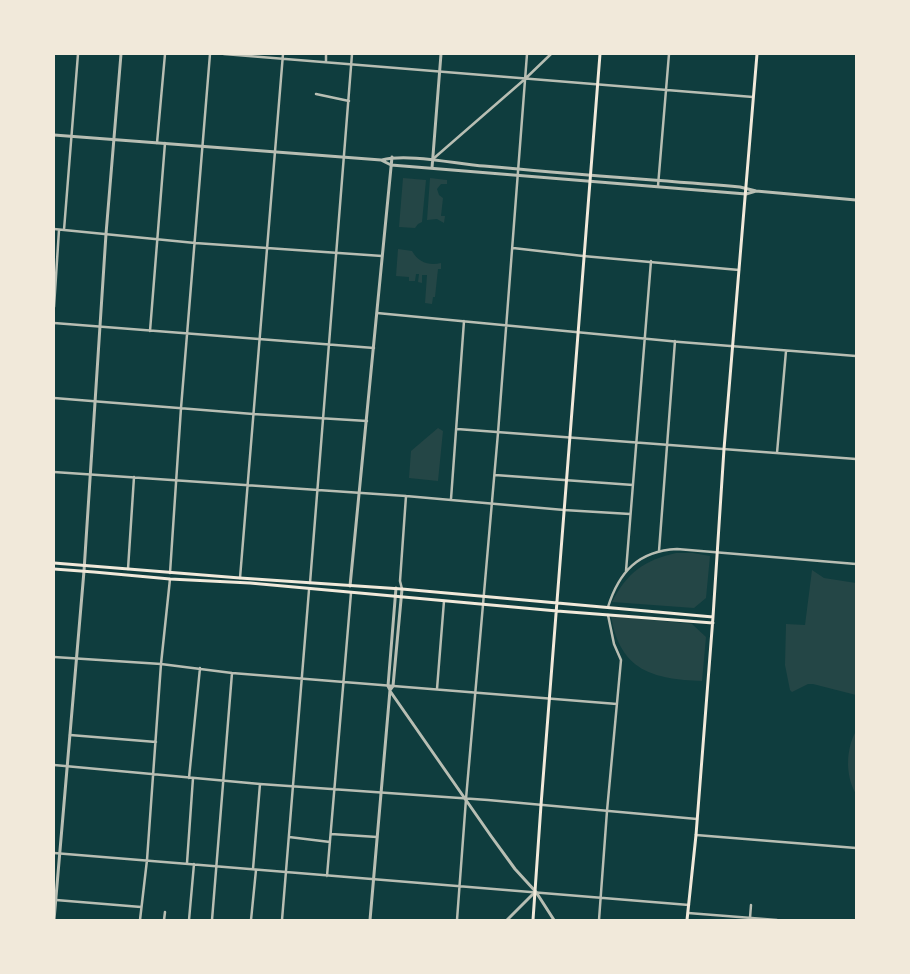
<!DOCTYPE html>
<html>
<head>
<meta charset="utf-8">
<style>
	body { margin:0 }
	#map { position:relative; width:910px; height:974px; overflow:hidden; background:#0f3d3e; font-family:Rubik,sans-serif }
	canvas { display:block }
	.frame { position:absolute; inset:0; border:55px solid #f1e9da; pointer-events:none }
</style>
</head>
<body>
<div id="map">
<canvas width="910" height="974"></canvas>
<div class="frame"></div>
</div>
<script>
const context = document.querySelector('canvas').getContext('2d');
context.lineJoin = 'round';
function fillPath(path, color) { context.fillStyle = color; context.fill(path, 'evenodd'); }
function trace(path, color, width, dash) { context.strokeStyle = color; context.lineWidth = width; context.lineCap = dash ? 'butt' : 'round'; context.setLineDash(dash || []); context.stroke(path); }
const green = new Path2D(`
	M403,178L426,180L422,222L418,224L415,228L399,227Z
	M430,178L447,180V184H441L437,189L439,195L443,198L441,216H445L444,223L437,219L427,220Z
	M398,249L412,251C418,262 429,266 441,263V269H438L435,297H433L432,304L425,303L427,275H422V283L418,282L419,274H416L415,281H409V277L396,276Z
	M438,428L443,431L438,481L409,478L411,451Z
	M676,553H693L710,556L706,598L694,608L612,602C627,573 644,560 676,553Z
	M812,570L824,578L856,583V695L813,684H808L792,692L790,690L785,665L786,624L805,625Z
	M611,616L692,624L706,637L702,681C653,679 620,671 611,616Z
	M856,731V794C845,775 846,749 856,731Z`);
const minor = new Path2D(`
	M224,54L753,97
	M326,62V54
	M316,94L349,101
	M157,143L165,54
	M433,159L525,79L551,54
	M658,186L669,54
	M54,229L195,243L382,256
	M64,230L78,54
	M513,248L583,256L739,270
	M54,307L59,230
	M377,313L680,342L856,356
	M54,323L374,348
	M150,331L165,143
	M54,398L253,414L367,421
	M457,429L856,459
	M777,453L786,351
	M54,472L406,496L564,510L630,514
	M495,475L633,485
	M451,499L464,321
	M659,551L675,341
	M128,569L134,477
	M626,571L651,261
	M170,573L181,408L210,54
	M240,578L283,54
	M310,583L352,54
	M402,589L400,581L406,496
	M608,607C619,572 638,551 677,549L856,564
	M54,657L161,664L232,673L617,704
	M437,689L444,601
	M70,735L156,742
	M54,765L260,784L488,800L697,819
	M189,778L200,668
	M331,834L377,837
	M696,835L856,848
	M289,837L330,842
	M54,853L689,905
	M187,863L193,778
	M253,869L260,784
	M327,876L351,593
	M56,900L141,907
	M688,913L777,920
	M750,918L751,905
	M140,920L147,860L161,664L170,579
	M164,920L165,912
	M189,920L194,864
	M212,920L232,673
	M251,920L256,870
	M282,920L309,590
	M457,920L466,799L498,433L527,54
	M599,920L607,811L621,660L614,644L608,615`);
const tertiary = new Path2D(`
	M54,135L381,160L391,165L746,194L756,191
	M382,160C407,153 457,164 484,166C569,174 655,180 740,187L756,191L856,200
	M432,168L441,54
	M350,586L392,157
	M390,690L393,686L402,589
	M390,691L491,836L515,869L536,892L554,920
	M54,920L84,571L106,234L121,54
	M370,920L390,690L388,686L396,588
	M507,920L535,892`);
const secondary = new Path2D(`
	M54,563L240,578L402,589L713,617
	M54,569L94,572L170,579L250,583L557,611L713,623
	M533,920L541,805L600,54
	M687,920L696,835L713,617L724,449L757,54`);
fillPath(green, '#244646');
trace(minor, '#b8beb3', 2.5);
trace(tertiary, '#b8beb3', 3);
trace(secondary, '#f1e9da', 3);
</script>
</body>
</html>
